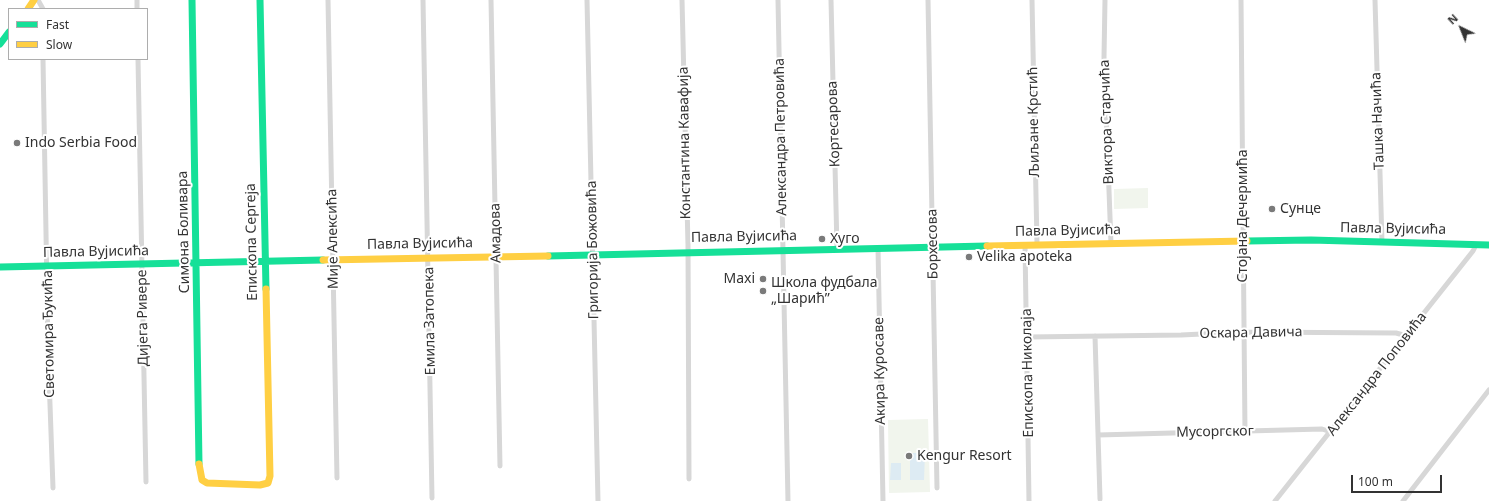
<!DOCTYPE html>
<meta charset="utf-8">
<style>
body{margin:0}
#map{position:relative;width:1489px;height:501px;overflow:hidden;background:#fff;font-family:"Noto Sans",sans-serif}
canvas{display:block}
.legend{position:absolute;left:8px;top:8px;width:140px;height:52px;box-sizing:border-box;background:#fff;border:1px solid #adadad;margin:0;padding:5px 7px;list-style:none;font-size:12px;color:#333}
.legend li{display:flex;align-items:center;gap:8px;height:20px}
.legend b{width:20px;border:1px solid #adadad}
.north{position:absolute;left:1441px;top:8px;width:40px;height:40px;-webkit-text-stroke:3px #fff;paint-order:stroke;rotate:317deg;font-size:11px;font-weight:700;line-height:16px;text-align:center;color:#333}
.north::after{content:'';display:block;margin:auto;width:14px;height:18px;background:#333;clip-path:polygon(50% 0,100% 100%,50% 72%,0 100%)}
.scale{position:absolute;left:1351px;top:475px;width:91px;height:18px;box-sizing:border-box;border:2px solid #333;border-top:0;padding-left:5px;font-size:12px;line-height:14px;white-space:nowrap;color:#333;-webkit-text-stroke:3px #fff;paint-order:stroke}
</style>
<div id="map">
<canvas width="1489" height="501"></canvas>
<ul class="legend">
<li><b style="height:5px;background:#16e098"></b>Fast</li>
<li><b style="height:5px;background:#ffcf43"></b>Slow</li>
</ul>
<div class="north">N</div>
<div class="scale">100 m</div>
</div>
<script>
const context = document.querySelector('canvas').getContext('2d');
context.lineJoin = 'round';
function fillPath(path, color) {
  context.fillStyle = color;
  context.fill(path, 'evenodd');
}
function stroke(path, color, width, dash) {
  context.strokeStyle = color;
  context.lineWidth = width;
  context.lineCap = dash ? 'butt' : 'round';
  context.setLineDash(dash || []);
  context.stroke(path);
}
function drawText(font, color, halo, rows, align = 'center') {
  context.font = font + ' "Noto Sans",sans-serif';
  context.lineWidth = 4;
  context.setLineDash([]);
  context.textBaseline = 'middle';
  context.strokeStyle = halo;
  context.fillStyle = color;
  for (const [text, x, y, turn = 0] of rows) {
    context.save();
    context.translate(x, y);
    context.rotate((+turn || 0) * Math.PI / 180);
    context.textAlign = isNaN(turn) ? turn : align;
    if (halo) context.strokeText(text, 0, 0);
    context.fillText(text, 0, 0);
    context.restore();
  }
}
fillPath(new Path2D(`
 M1148 188V208L1114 209V189Z
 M928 419 930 492 889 493 888 420Z`), '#f1f5ed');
fillPath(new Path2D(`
 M910 453H925L924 480H910Z
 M891 463H901V480H890Z`), '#ddebf3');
stroke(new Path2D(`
 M38 0 43 9
 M137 0V9
 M328 0 337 478
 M423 0 432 498
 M491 0 500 466
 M587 0 598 501
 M682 0 688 245 689 479
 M778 0 788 501
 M831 0 837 248
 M928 0 937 488
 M1032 0 1037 244
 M1105 0 1104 57 1111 244
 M1241 0 1245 432
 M1375 0 1382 242
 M43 59 48 349 53 488
 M138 59 146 482
 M1025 245 1029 501
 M878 248 883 501
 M1095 336 1100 499
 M1028 337 1181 335 1244 332 1396 333 1407 336
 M1098 435 1322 429 1331 432
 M1275 501 1473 251 1476 245
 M1403 501 1489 390`), '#d7d7d7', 5);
stroke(new Path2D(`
 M192 0 199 464
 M260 0 266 289
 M0 44 9 32
 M1247 241 1311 240 1489 245
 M548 256 987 246
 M0 267 323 260`), '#16e098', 7);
stroke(new Path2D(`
 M28 9 34 0
 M987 246 1247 241
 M323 260 548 256
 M199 464 202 480 207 483 260 485 268 483 270 476 266 289`), '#ffcf43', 7);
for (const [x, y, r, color] of [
 [17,143,4,"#7a7a7a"],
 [1272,209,4,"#7a7a7a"],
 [822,239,4,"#7a7a7a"],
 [969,257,4,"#7a7a7a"],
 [763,279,4,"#7a7a7a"],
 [763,291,4,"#7a7a7a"],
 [909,456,4,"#7a7a7a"]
]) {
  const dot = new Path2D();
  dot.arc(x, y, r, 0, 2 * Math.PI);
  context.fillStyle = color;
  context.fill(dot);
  stroke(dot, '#fff', 1.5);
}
drawText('14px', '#333', '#fff', [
 ["Ташка Начића",1378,121,-92],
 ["Љиљане Крстић",1034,122,-91],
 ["Виктора Старчића",1107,122,-92],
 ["Кортесарова",834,124,-92],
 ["Александра Петровића",781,137,-91],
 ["Константина Кавафија",685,143,-91],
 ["Стојана Дечермића",1243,216,-90],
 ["Павла Вујисића",1393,229,1],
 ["Павла Вујисића",1068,231,-1],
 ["Симона Боливара",184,232,-91],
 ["Амадова",496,233,-91],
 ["Павла Вујисића",744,237,-1],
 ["Мије Алексића",333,239,-91],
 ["Епископа Сергеја",252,242,-91],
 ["Павла Вујисића",420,244,-1],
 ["Борхесова",933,244,-91],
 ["Григорија Божовића",593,250,-91],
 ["Павла Вујисића",96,252,-1],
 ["Дијега Ривере",143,318,-91],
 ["Емила Затопека",430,321,-91],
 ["Оскара Давича",1251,333,-1],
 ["Светомира Ђукића",49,334,-91],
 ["Акира Куросаве",880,371,-91],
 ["Епископа Николаја",1028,373,-91],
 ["Александра Поповића",1377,374,-52],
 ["Мусоргског",1215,432,-1]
]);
drawText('14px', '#333', '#fff', [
 ["Indo Serbia Food",25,143],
 ["Сунце",1280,209],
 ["Хуго",830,239],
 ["Velika apoteka",977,257],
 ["Maxi",755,279,"right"],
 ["Школа фудбала",771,283],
 ["„Шарић”",771,299],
 ["Kengur Resort",917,456]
], 'left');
</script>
